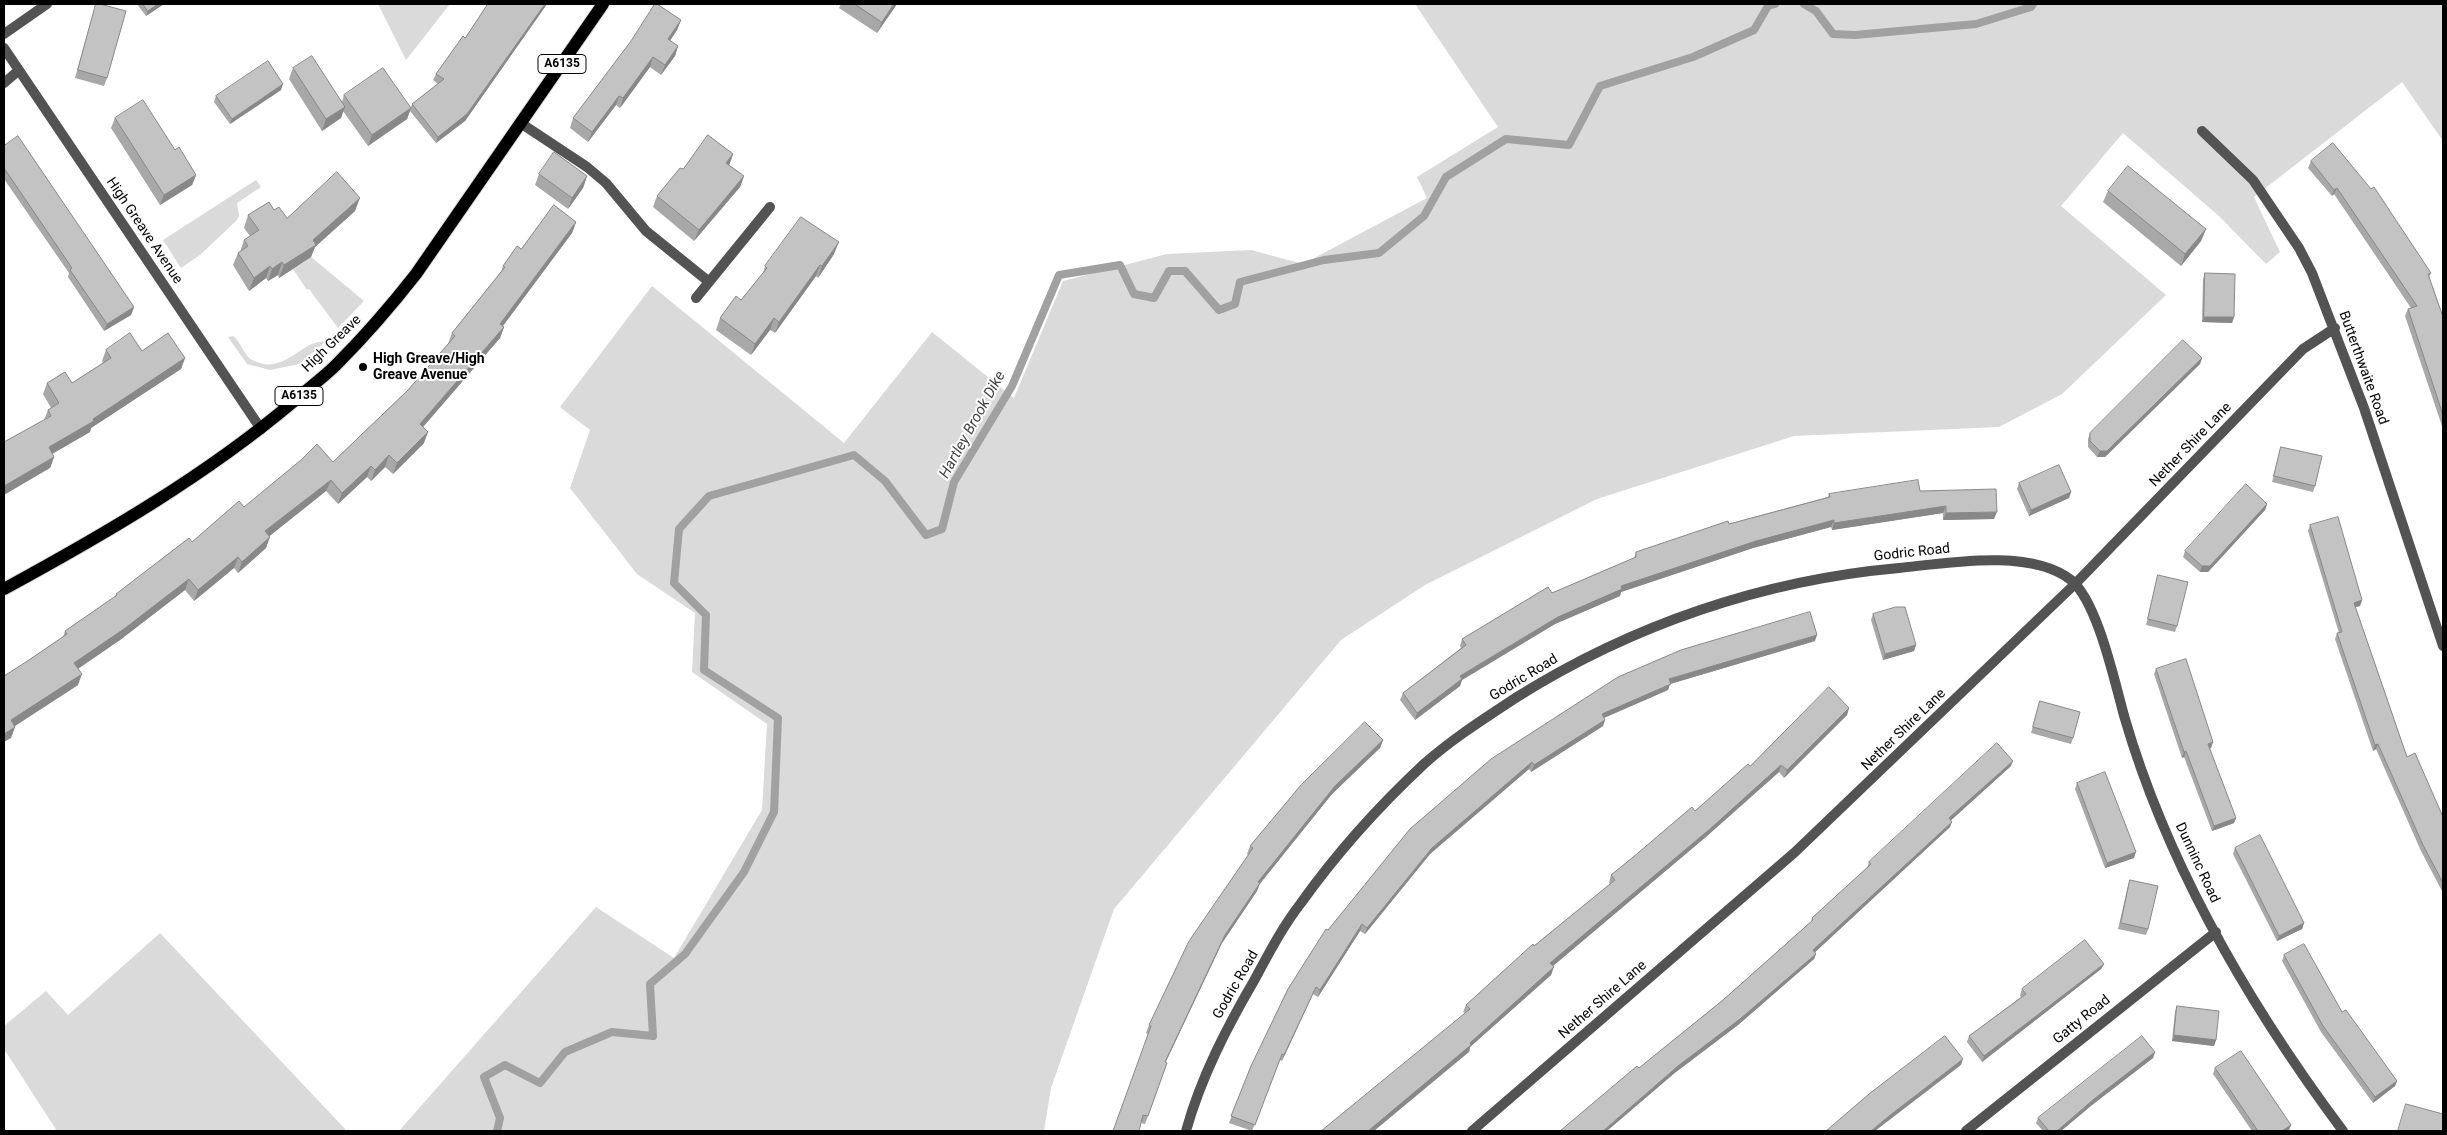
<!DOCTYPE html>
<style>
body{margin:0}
#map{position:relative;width:2447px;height:1135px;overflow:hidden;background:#fff;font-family:Roboto,sans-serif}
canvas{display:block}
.frame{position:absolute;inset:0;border:5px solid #000;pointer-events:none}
</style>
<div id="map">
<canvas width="2447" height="1135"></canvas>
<div class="frame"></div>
</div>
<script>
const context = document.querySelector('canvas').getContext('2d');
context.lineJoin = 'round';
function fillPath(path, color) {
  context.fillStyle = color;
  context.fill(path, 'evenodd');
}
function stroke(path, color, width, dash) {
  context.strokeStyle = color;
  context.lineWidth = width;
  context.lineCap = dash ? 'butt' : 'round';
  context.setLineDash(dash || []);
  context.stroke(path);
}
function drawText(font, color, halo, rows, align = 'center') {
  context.font = font + ' Roboto,sans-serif';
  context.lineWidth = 4;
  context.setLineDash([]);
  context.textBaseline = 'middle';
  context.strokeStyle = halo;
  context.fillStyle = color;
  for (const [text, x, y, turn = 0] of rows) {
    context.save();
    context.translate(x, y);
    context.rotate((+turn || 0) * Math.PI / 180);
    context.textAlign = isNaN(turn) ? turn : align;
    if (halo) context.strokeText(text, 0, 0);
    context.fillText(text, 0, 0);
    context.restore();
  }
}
fillPath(new Path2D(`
 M378 4H450L406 60Z
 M1415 4H2443V141L2402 82 2254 197 2280 252 2266 264 2220 217 2123 133 2061 206 2166 295 2062 394 1999 427 1794 436 1597 499 1425 585 1341 640 1114 909 1051 1088 1044 1131H399L596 907 674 958 762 810 767 724 692 672 695 613 637 574 570 488 590 430 560 407 652 286 844 443 932 332 1014 398 1063 281 1167 254 1251 250 1303 264 1427 198 1417 177 1498 127Z
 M256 180 261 187 237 203 239 216 236 221 200 255 181 268 163 240Z
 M311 257 364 301 338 328 309 289 307 290 293 269Z
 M233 336C241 341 243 355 252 360 285 377 301 339 325 342L299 364 270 370 247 364 228 337Z
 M160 933 347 1131H57L4 1049V1026L46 991 68 1015Z`), '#dadada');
stroke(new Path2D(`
 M1804 4 1816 11 1833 34 1855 35 1976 24 2031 7 2033 4
 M497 1131 500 1118 484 1077 505 1065 540 1083 565 1052 612 1032 653 1036 650 984 685 954 744 872 774 812 778 718 704 670 706 615 674 583 679 529 709 496 854 455 885 481 926 535 942 529 954 482 1012 386 1059 275 1120 265 1134 294 1154 298 1169 271H1185L1219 310 1235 304 1240 282 1324 260 1379 253 1424 216 1446 177 1506 139 1569 145 1600 86 1693 57 1754 30 1768 6 1775 4`), '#a1a1a1', 8);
const primary = new Path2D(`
 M4 589C105 534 205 476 293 402 307 389 323 378 336 365 365 336 391 306 416 274L603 4`);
stroke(primary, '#dbdbdb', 14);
stroke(new Path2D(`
 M4 34 47 4
 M4 48 261 429
 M4 83 18 71
 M522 124 587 167 606 183 646 231 708 281
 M2202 131 2253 180 2299 248 2312 273 2364 408 2443 646
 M696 298 770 207
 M1186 1131C1201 1077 1227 1027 1255 979 1269 953 1283 926 1301 903 1336 854 1379 806 1424 764 1452 739 1485 718 1517 697 1632 625 1763 580 1899 568 1947 563 2031 548 2071 580 2098 602 2115 684 2125 719 2168 866 2252 1009 2343 1131
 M1472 1131 1794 853 2076 583 2303 349 2335 328
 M1966 1131 2216 932`), '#535353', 10);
stroke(primary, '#000', 12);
fillPath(new Path2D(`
 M96 4 107 78 104 86 75 78Z
 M137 4H164L146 16Z
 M488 4H547L465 121 436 143 410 111 407 119 368 146 343 111 341 118 322 131 289 79 293 68 342 102 344 95 411 107 412 104 438 84 433 80 436 74 465 38Z
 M841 4H897L877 33 839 8Z
 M681 20 677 30 670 41 678 46 675 56 661 75 650 67 620 108 616 105 588 142 570 128 573 118Z
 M281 90 230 124 214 102 216 96Z
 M115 118 175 150 196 175 192 185 160 205 111 128Z
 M4 146 134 307 131 315 104 331 68 277 69 273 4 179Z
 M733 154 729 165 744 176 740 187 694 241 653 207 657 196Z
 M2311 161 2431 273 2429 277 2443 317V429L2405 316 2408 309 2411 308 2334 194 2332 196 2308 168Z
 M539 174 587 176 583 188 568 209 535 185Z
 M2108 191 2206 229 2201 241 2181 266 2103 202Z
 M274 210 287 218 355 211 315 247 311 257 279 278 278 275 268 281 266 278 249 291 233 265 238 253 240 252 244 240 250 236 244 228 248 215Z
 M576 222 572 233 503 326 504 327 500 338 423 427 424 443 393 474 385 467 371 481 367 477 338 504 326 491 269 536 266 548 238 573 234 568 194 601 185 590 120 640 78 669V685L15 726 11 738 29 660 63 637 65 631 115 597 116 594 244 507 333 462 408 390 448 344 452 333 501 272 503 266 521 249Z
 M834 254 818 278 816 276 775 333 770 330 751 355 716 330 720 318 741 300 763 273 765 266Z
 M2205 273 2234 317 2232 323 2202 322 2203 279Z
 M106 350 142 351 185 358 181 369 91 428 90 432 52 454 54 457 50 468 44 420 48 410 51 408 43 394 47 383H72L103 363 102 361Z
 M2202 358 2200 364 2105 457H2097L2088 447V439L2090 433Z
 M2281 447 2315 486 2313 492 2272 482Z
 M2019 483 2071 492 2069 498 2029 516 2017 489Z
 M1920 491 1994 519 1943 520V513L1832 530 1831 527 1753 548 1621 592 1620 596 1555 624 1462 680 1460 686 1415 720 1400 700 1403 693 1461 648 1460 646 1462 639 1552 593 1634 558 1636 552 1729 524 1828 497 1829 494Z
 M2267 504 2265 510 2208 572H2200L2183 557 2185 551Z
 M2310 525 2362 600 2360 606 2355 607 2407 757 2443 817V893L2421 851 2376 749 2373 751 2335 639 2337 633H2339L2308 531Z
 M2158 575 2177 626 2175 632 2146 625Z
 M1873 614 1916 645 1914 651 1883 660 1871 620Z
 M1815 641 1670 684 1668 690 1604 718 1605 720 1603 726 1531 772 1529 769 1430 854 1365 934 1360 931 1318 997 1313 994 1282 1061 1280 1060 1252 1131 1229 1123 1251 1066 1328 930 1618 677Z
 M2156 669 2213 742 2211 748 2209 749 2236 818 2234 823 2212 831 2184 757 2182 758 2154 674Z
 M2040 701 2073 738 2071 744 2031 733Z
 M1849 708 1847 715 1784 778 1779 772 1707 836 1553 966 1551 975 1470 1047 1469 1052 1465 1013 1463 1012 1466 1005 1534 946 1610 884 1609 883 1611 875 1695 811 1750 766Z
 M1383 740 1380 748 1332 794 1260 883 1257 891 1222 943 1165 1063H1167L1145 1124 1141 1123 1148 1034 1146 1033 1149 1025 1248 855 1247 854 1250 846Z
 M2011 766 1951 820 1950 827 1815 952 1816 954 1814 959 1738 1025 1676 1072 1639 1068 1723 1000 1811 922 1812 918 1867 868 1869 862Z
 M2077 783 2134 858 2105 868 2075 789Z
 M2235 848 2304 923 2302 929 2277 941 2233 854Z
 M2130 880 2148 929 2146 935 2118 929 2128 886Z
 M2284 955 2397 1081 2395 1086 2373 1103 2321 1032 2282 961Z
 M2104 964 2101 969 1982 1062 1967 1042 1969 1036 2021 997 2020 995 2022 989Z
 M2177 1006 2216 1040 2214 1046 2172 1041 2175 1012Z
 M2155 1052 2153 1058 2092 1105 2061 1131H2043L2036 1123 2038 1118Z
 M2215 1068 2291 1125 2289 1131H2252L2213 1074Z`), '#a8a8a8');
fillPath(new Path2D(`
 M158 4H164L146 16 148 11Z
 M545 4H547L465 121 436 143 438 137Z
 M894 4H897L877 33 882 22Z
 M681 20 677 30 664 49 668 39Z
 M678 46 675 56 661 75 665 65Z
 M653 57 650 67 620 108 623 98Z
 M283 84 281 90 230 124 232 119Z
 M619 96 616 105 588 142 592 132Z
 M345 107 341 118 322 131 326 119Z
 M411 108 407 119 368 146 372 135Z
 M733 154 729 166 726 163Z
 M196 175 192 185 160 205 164 195Z
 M587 176 583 188 568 209 572 198Z
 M744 176 740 187 694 241 699 230Z
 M2337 188 2334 194 2332 196 2334 190Z
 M360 198 355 211 315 247 311 257 279 278 284 265Z
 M576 222 572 233 496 335 500 324Z
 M2206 229 2201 241 2181 266 2185 254Z
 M839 242 834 254 818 278 822 266Z
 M282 262 278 275 268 281 272 269Z
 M820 265 816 276 775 333 779 322Z
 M270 266 266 278 249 291 254 278Z
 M134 307 131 315 104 331 107 324Z
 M2204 317H2234L2232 323 2202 322Z
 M774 318 770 330 751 355 755 344Z
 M504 327 500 338 416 435 420 424Z
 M185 358 181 369 91 428 90 432 45 458 49 447Z
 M2202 358 2200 364 2105 457H2097L2100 451Z
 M428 432 424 443 393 474 397 463Z
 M389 455 385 467 371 481 375 470Z
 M54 457 50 468 4 495V486Z
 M371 466 367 477 338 504 342 493Z
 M331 480 326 491 261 543 265 531Z
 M2071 492 2069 498 2029 516 2031 510Z
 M2267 504 2265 510 2208 572H2200L2202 566Z
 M1946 506 1943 513 1832 530 1834 523Z
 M1997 512 1994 519 1943 520 1946 513Z
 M1834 520 1831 527 1753 548 1621 592 1620 596 1555 624 1462 680 1460 686 1415 720 1417 713 1460 676 1558 617 1621 586 1756 541Z
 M270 537 266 548 238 573 242 562Z
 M238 557 234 568 194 601 198 590Z
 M189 579 185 590 120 640 70 674 74 663Z
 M2362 600 2360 606 2352 608 2354 603Z
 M1817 635 1815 641 1670 684 1668 690 1599 720 1602 714 1669 679Z
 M1916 645 1914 651 1883 660 1885 654Z
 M82 674 78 685 7 731 11 720Z
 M1849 708 1847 715 1784 778 1787 770Z
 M1605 720 1603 726 1531 772 1534 765Z
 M15 727 11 738 4 742V734Z
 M1383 740 1380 748 1332 794 1255 890 1258 882 1335 786Z
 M2213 742 2211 748 2206 750 2208 744Z
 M2378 744 2376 749 2373 751 2375 745Z
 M2186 751 2184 757 2182 758 2184 752Z
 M2013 761 2011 766 1947 824 1949 818Z
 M1532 762 1529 769 1430 854 1365 934 1367 928 1432 848Z
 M1781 765 1779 772 1707 836 1547 971 1550 963Z
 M2236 818 2234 823 2212 831 2214 826Z
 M1952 822 1950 827 1811 956 1813 950Z
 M2136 852 2134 858 2105 868 2107 863Z
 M1260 883 1257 891 1222 943 1162 1070 1165 1062 1225 935Z
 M2304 923 2302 929 2277 941 2279 936Z
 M1362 924 1360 931 1318 997 1320 990Z
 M1816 954 1814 959 1738 1025 1676 1072 1607 1131H1603L1678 1066Z
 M2104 964 2101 969 1982 1062 1984 1056Z
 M1554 967 1551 975 1470 1047 1469 1052 1374 1131H1368L1470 1043Z
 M1316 987 1313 994 1282 1061 1284 1055Z
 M2174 1035 2216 1040 2214 1046 2172 1041Z
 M2155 1052 2153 1058 2092 1105 2061 1131H2057L2094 1099Z
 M1963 1059 1961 1065 1875 1131H1871L1889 1116Z
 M2397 1081 2395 1086 2373 1103 2375 1097Z
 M2291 1125 2288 1131H2282Z`), '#888');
const building = new Path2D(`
 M96 4H100L126 11 107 78 78 70Z
 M143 4H158L148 11Z
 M488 4H545L467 114 438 137 412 104 444 79 436 74 463 36 465 38Z
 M655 4H657L681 20 668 39 678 46 665 65 653 57 623 98 619 96 592 132 573 118 631 41Z
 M855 4H894L882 22Z
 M312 56 345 107 326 119 293 68Z
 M268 61 283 84 232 119 216 96Z
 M383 68 411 108 372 135 344 95Z
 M143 100 175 150 179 147 196 175 164 195 115 118Z
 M708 135 733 154 726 163 744 176 699 230 657 196 680 168 683 169Z
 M18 136 134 307 107 324 70 270 72 268 4 168V146Z
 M2333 143 2371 189 2374 187 2431 273 2428 274 2443 317V415L2408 309 2417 306 2337 188 2334 190 2311 161Z
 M554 152 587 176 572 198 539 174Z
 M2128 166 2206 229 2185 254 2108 191Z
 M337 172 360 198 313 240 316 245 284 265 282 262 272 269 270 266 254 278 238 253 248 246 244 240 259 230 248 215 269 202 274 210 279 207 287 218Z
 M554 205 576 222 500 324 504 327 420 424 428 432 397 463 389 455 375 470 371 466 342 493 331 480 265 531 270 537 242 562 238 557 198 590 189 579 124 629 74 663 82 674 11 720 15 727 4 734V676L29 660 67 634 65 631 117 595 116 594 189 538 192 542 239 501 244 507 301 460 317 444 333 462 408 390 455 336 452 333 505 267 503 266 517 246 521 249Z
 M801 217 839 242 822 266 820 265 779 322 774 318 755 344 720 318 736 296 741 300 767 268 765 266Z
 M2205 273 2235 274 2234 317H2204Z
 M130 333 142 351 168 333 185 358 93 419 94 421 49 447 54 457 4 486V442L51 416 48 410 59 403 47 383 65 372 72 383 111 358 106 350Z
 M2183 340 2202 358 2107 451H2100L2090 441V433Z
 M2281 447 2322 456 2315 486 2274 476Z
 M2059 465 2071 492 2031 510 2019 483Z
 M1918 480 1920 491 1996 489 1997 512 1946 513V506L1834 523V520L1756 541 1621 586 1622 589 1558 617 1460 676 1462 679 1417 713 1403 693 1466 645 1462 639 1548 587 1552 593 1636 557V552L1728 521 1729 524 1830 497 1829 494Z
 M2246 484 2267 504 2210 566H2202L2185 551Z
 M2338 517 2362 600 2354 603 2407 757 2415 753 2443 817V883L2423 845 2378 744 2375 745 2337 633 2342 632 2310 525Z
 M2158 575 2188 582 2177 626 2148 619Z
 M1896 607H1905L1916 645 1885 654 1873 614Z
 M1810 612 1817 635 1669 679 1671 684 1602 714 1605 720 1534 765 1532 762 1432 848 1367 928 1362 924 1320 990 1316 987 1284 1055 1282 1054 1255 1125 1231 1116 1251 1066 1288 989 1326 929 1328 930 1410 829 1491 759 1618 677 1681 650Z
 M2186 659 2213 742 2208 744 2236 818 2214 826 2186 751 2184 752 2156 669Z
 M1829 687 1849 708 1787 770 1781 765 1710 829 1550 963 1554 967 1470 1043 1471 1045 1368 1131H1321L1470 1009 1466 1005 1533 944 1534 946 1615 880 1611 875 1632 858 1692 807 1695 811 1748 764 1750 766Z
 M2040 701 2080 712 2073 738 2033 727Z
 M1365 722 1383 740 1335 786 1258 882 1260 883 1225 935 1165 1062 1167 1063 1148 1116 1143 1115 1139 1131H1113L1151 1026 1149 1025 1189 941 1253 848 1250 846 1301 785Z
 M1997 743 2013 761 1949 818 1952 822 1813 950 1816 954 1740 1019 1678 1066 1603 1131H1560L1637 1066 1639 1068 1723 1000 1813 920 1812 918 1871 864 1869 862Z
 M2105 772 2136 852 2107 863 2077 783Z
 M2260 835 2304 923 2279 936 2235 848Z
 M2130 880 2158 886 2148 929 2121 923Z
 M2085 940 2104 964 1984 1056 1969 1036 2026 994 2022 989Z
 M2304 944 2342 1012 2346 1010 2397 1081 2375 1097 2323 1026 2284 955Z
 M2177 1006 2219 1011 2216 1040 2174 1035Z
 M1945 1036 1963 1059 1889 1116 1871 1131H1826L1869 1094Z
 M2142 1036 2155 1052 2094 1099 2057 1131H2049L2038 1118Z
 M2241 1051 2291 1125 2282 1131H2258L2215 1068Z
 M2406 1104 2443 1114V1131H2398Z`);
fillPath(building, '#c3c3c3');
stroke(building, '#888', 1);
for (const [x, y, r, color] of [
 [363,367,5,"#000"]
]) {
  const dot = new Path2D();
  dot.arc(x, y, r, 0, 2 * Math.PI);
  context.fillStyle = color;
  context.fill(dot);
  stroke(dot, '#fff', 2);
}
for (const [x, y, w] of [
 [562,64,48],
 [299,396,48]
]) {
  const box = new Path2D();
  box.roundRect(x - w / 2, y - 9.5, w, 19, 4);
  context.fillStyle = '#fff';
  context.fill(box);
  stroke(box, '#000', 1);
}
drawText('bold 12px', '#000', null, [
 ["A6135",562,64],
 ["A6135",299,396]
]);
drawText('14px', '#000', '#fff', [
 ["High Greave Avenue",144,231,56],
 ["High Greave",332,344,-44],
 ["Butterthwaite Road",2363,368,70],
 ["Nether Shire Lane",2191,445,-46],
 ["Godric Road",1912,553,-6],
 ["Godric Road",1524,678,-31],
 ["Nether Shire Lane",1904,730,-44],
 ["Dunninc Road",2197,863,65],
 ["Godric Road",1236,985,-60],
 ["Nether Shire Lane",1603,1000,-41],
 ["Gatty Road",2082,1020,-39]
]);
drawText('bold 14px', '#000', '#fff', [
 ["High Greave/High",373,359],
 ["Greave Avenue",373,375]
], 'left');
drawText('italic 15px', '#424242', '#fff', [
 ["Hartley Brook Dike",973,425,-61]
]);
</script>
